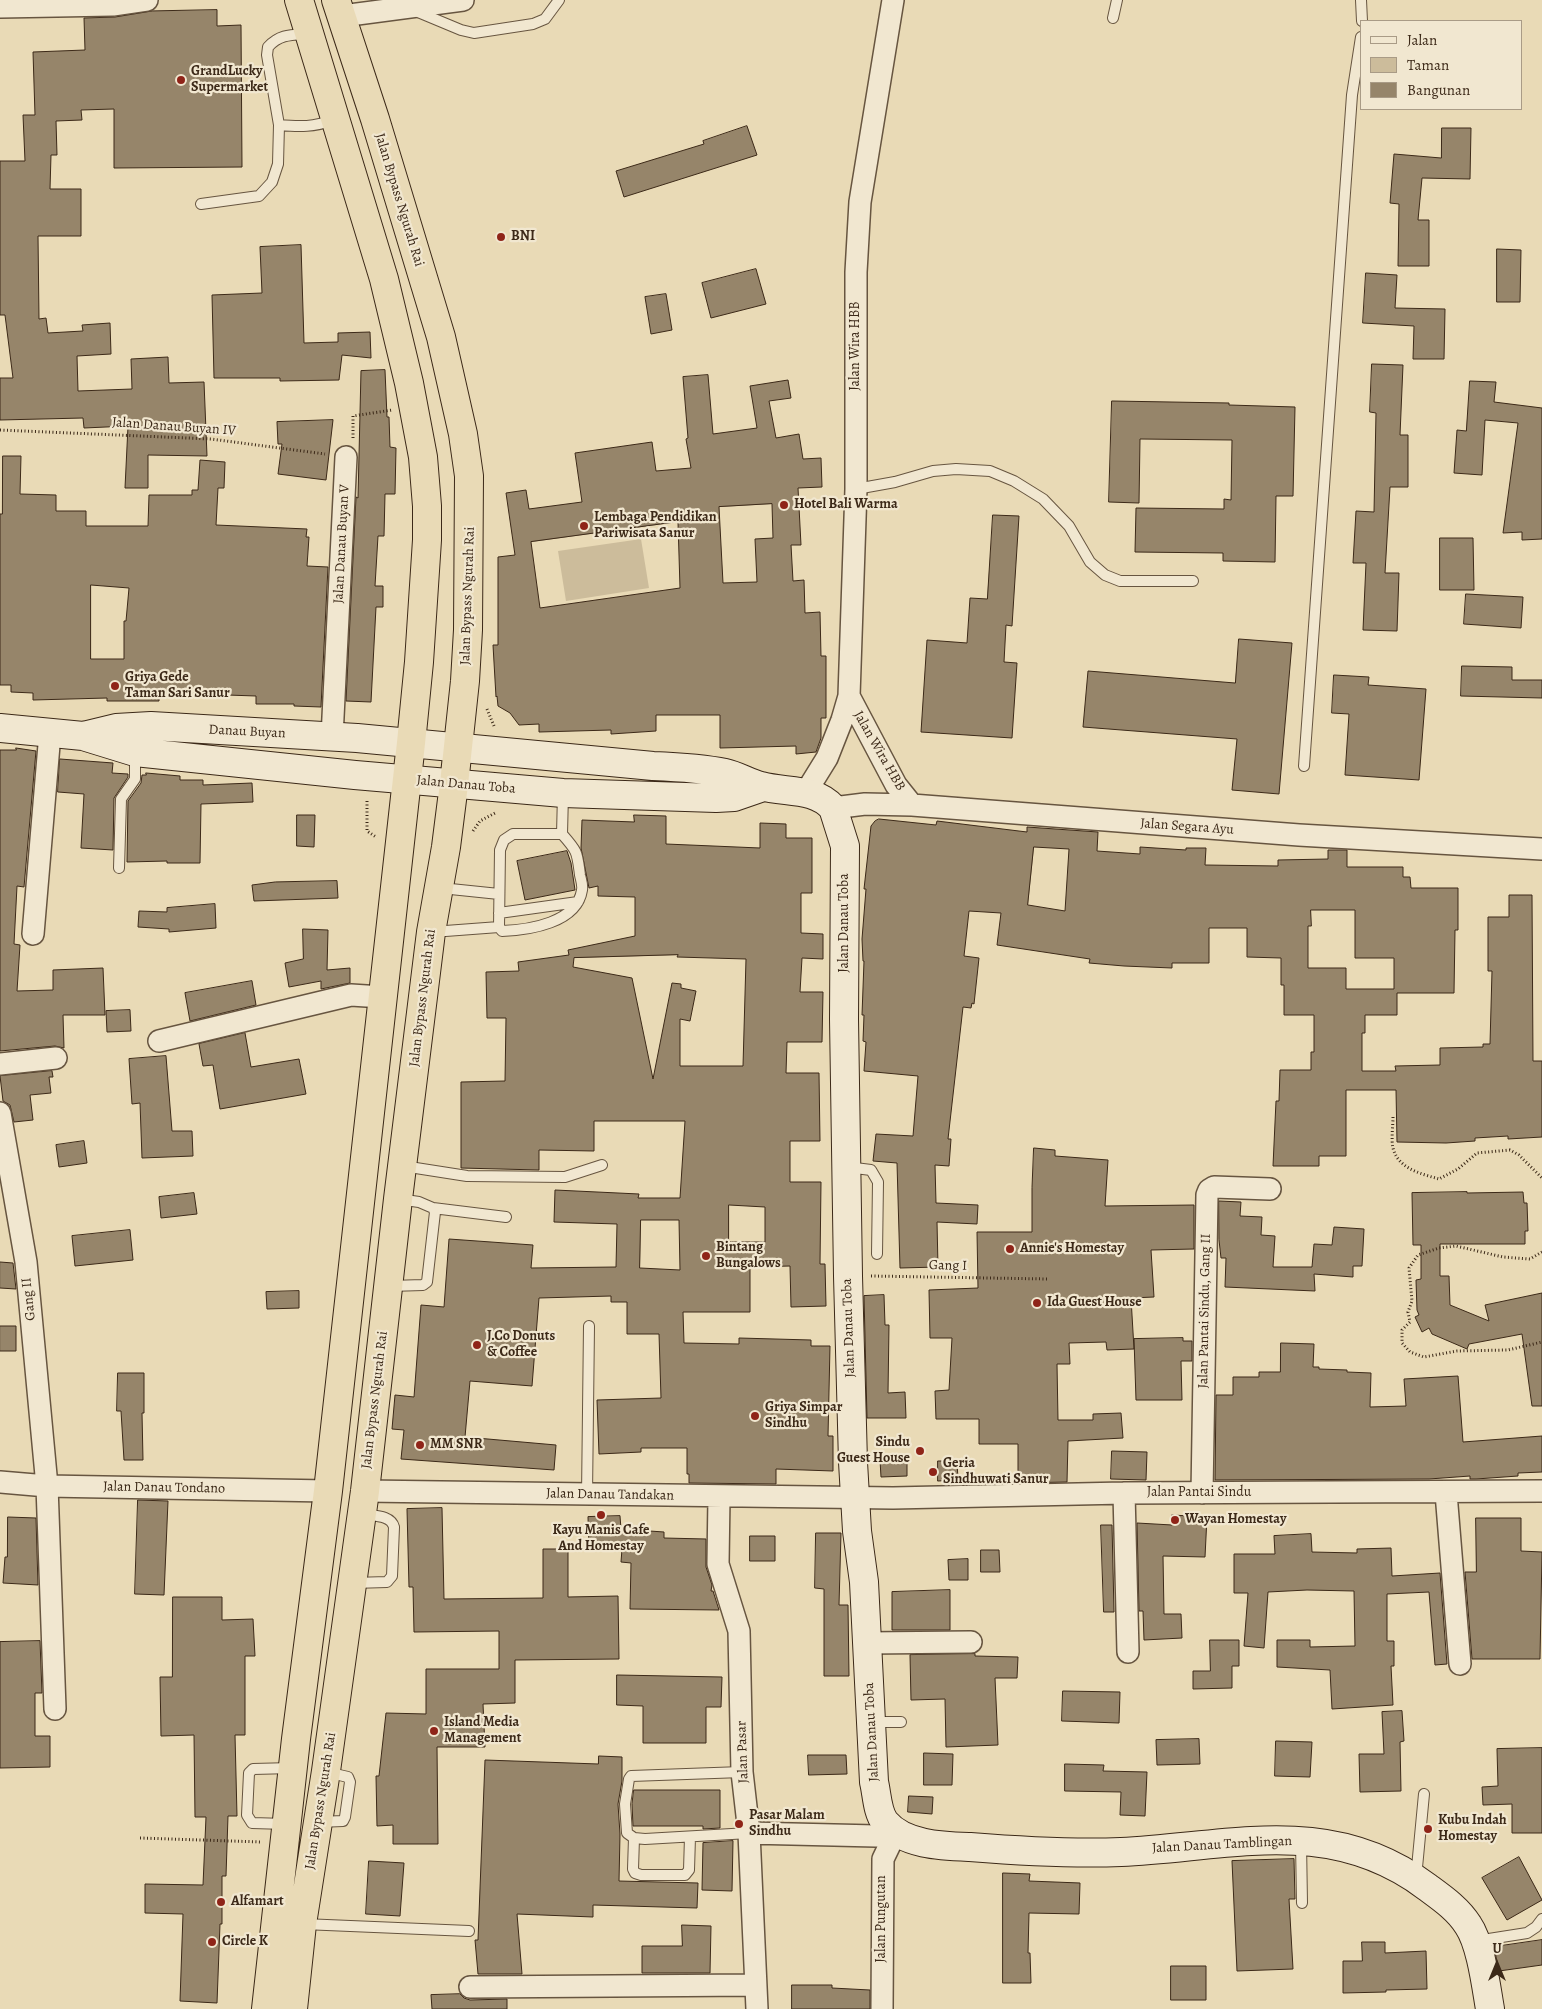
<!DOCTYPE html>
<style>
body{margin:0}
#map{position:relative;width:1542px;height:2009px;overflow:hidden;background:#e9dab6;font-family:Alegreya,serif}
canvas{display:block}
.legend{position:absolute;left:1360px;top:20px;width:162px;height:90px;box-sizing:border-box;background:#f1e7d0;border:1px solid #a99b86;margin:0;padding:6px 9px;list-style:none;font-size:15px;color:#3c2918}
.legend li{display:flex;align-items:center;gap:10px;height:25px}
.legend b{width:25px;border:1px solid #a99b86}
.north{position:absolute;left:1472px;top:1939px;width:50px;height:50px;-webkit-text-stroke:4px #f1e7d0;paint-order:stroke;rotate:0deg;font-size:14px;font-weight:700;line-height:20px;text-align:center;color:#3c2918}
.north::after{content:'';display:block;margin:auto;width:18px;height:22px;background:#3c2918;clip-path:polygon(50% 0,100% 100%,50% 72%,0 100%)}
</style>
<div id="map">
<canvas width="1542" height="2009"></canvas>
<ul class="legend">
<li><b style="height:6px;background:#f1e7d0"></b>Jalan</li>
<li><b style="height:14px;background:#ccbc9b"></b>Taman</li>
<li><b style="height:14px;background:#96856a"></b>Bangunan</li>
</ul>
<div class="north">U</div>
</div>
<script>
const context = document.querySelector('canvas').getContext('2d');
context.lineJoin = 'round';
function fillPath(path, color) {
  context.fillStyle = color;
  context.fill(path, 'evenodd');
}
function stroke(path, color, width, dash) {
  context.strokeStyle = color;
  context.lineWidth = width;
  context.lineCap = dash ? 'butt' : 'round';
  context.setLineDash(dash || []);
  context.stroke(path);
}
function drawText(font, color, halo, rows, align = 'center') {
  context.font = font + ' Alegreya,serif';
  context.lineWidth = 4.5;
  context.setLineDash([]);
  context.textBaseline = 'middle';
  context.strokeStyle = halo;
  context.fillStyle = color;
  for (const [text, x, y, turn = 0] of rows) {
    context.save();
    context.translate(x, y);
    context.rotate((+turn || 0) * Math.PI / 180);
    context.textAlign = isNaN(turn) ? turn : align;
    if (halo) context.strokeText(text, 0, 0);
    context.fillText(text, 0, 0);
    context.restore();
  }
}
fillPath(new Path2D(`
 M641 539 649 588 566 601 558 551Z`), '#ccbc9b');
const building = new Path2D(`
 M217 10V26L241 25 242 167 114 168V109L81 110 82 120 56 121 57 155H51L50 189H81V236H38L39 319 46 318 48 333 83 331 82 325 110 323 111 354 77 356 78 391 132 389 131 359 168 357 169 383 204 382 207 456 148 455V488H125L128 426 84 428 83 418 0 420V378H13L5 315H0V161H25L23 115H35L33 52 85 50 84 18 115 17 152 11Z
 M747 126 757 155 624 197 616 171 704 144 703 141Z
 M1442 128H1471L1470 179 1422 178 1418 220H1429V266H1398L1399 204 1390 203 1394 154 1441 158Z
 M301 245 304 343 338 342V333L370 332 371 358 342 355 339 380 280 381V378H214L212 295 262 293 260 247Z
 M1497 249 1521 250 1520 302H1497Z
 M756 269 766 304 711 318 702 283Z
 M1366 273 1397 275 1395 308 1445 309 1444 359H1413L1414 326 1363 323Z
 M666 294 672 330 651 334 645 297Z
 M1372 364 1403 365 1400 435H1408V487H1390L1385 573H1399L1397 631 1363 630 1366 563H1353L1356 511 1374 512 1376 413 1370 412Z
 M385 370 387 417H389L390 447 396 448 395 494H385L384 536H378L375 586H383V607H376L371 702 346 701 356 497 358 498 361 371Z
 M708 375 713 434 757 428 750 386 788 380 791 398 769 401 776 438 799 434 803 459 821 458 822 487 798 488 801 545H791L793 581 804 580 805 613 820 612 821 656H826V718H821V738L816 752 796 754V746L720 748V715H656V731L611 734V730L539 732V724L519 725 510 713 498 706 497 696 496 697 493 645H498V557L515 555 506 493 526 490 529 509 582 502 575 453 652 442 656 471 691 468 686 439 688 438 683 377ZM772 504 773 538 755 539 757 582 723 583 719 507ZM678 522 680 588 540 608 531 542Z
 M1470 381 1496 382 1494 402 1542 408V539L1522 540V532L1503 533 1518 423 1485 420 1482 475 1454 473 1457 430 1466 431Z
 M1112 401 1229 403V405L1295 407 1293 496H1276L1275 562 1223 561V553L1135 552 1136 508 1224 509V499L1231 500 1232 440 1140 439 1139 503 1109 502Z
 M333 420 326 480 278 474 282 444H278L277 422Z
 M3 456H21L20 494 56 495V511H86V526H148L149 495H192V490H198L200 460 225 462 224 488H218L216 525 307 529 306 537H309L307 566 328 567 321 707 294 706V704H256V696L198 694 159 693V701H107V698L33 700V693L11 692V685H0V514H2ZM91 585 129 588 126 621H124V659H91Z
 M993 515 1019 516 1012 626 1006 625 1004 662 1017 663 1012 738 921 732 927 640 967 643 970 598 987 599Z
 M1440 538H1473L1474 590H1440Z
 M1466 594 1523 597 1521 628 1464 624Z
 M1239 639 1292 643 1279 794 1232 790 1237 739 1083 727 1088 671 1235 683Z
 M1462 666 1512 667V680H1542V698L1461 696Z
 M1334 675 1369 677 1368 685 1426 689 1419 780 1345 775 1349 714 1332 713Z
 M16 748 36 751 24 887 17 886 14 944 20 945 17 991 53 990V970L103 968 105 1015H63L64 1048 55 1046 0 1051V750H16Z
 M60 759 113 763 112 773 128 774V777L114 798 113 850 81 848 84 794 58 792Z
 M146 773 180 776V780H203V785L252 783 253 802 201 804 200 863H167V861L127 862 128 801 141 783 142 775H146Z
 M297 815H315L314 847 297 846Z
 M634 815 666 816V844L760 848V823L786 824V838H812V893H801V933L823 934V959L802 958 800 992H823L822 1042H787L786 1073H819L820 1141H790V1182H821L820 1264H825L826 1306 791 1307 790 1266 750 1267V1312H683L684 1343 739 1344V1338L811 1340V1346H830L828 1436H833V1471L776 1469V1484L689 1483V1474H687V1448H641V1452L599 1454 597 1400 661 1398 659 1334H627V1302H611V1296L539 1298 532 1386 470 1381 465 1437 556 1445 554 1470 401 1459 404 1430 392 1429 395 1395 414 1397 421 1305 444 1307 449 1239 533 1245 531 1268 616 1267 617 1224 554 1222 555 1190 639 1194 638 1198H680L685 1121H594V1151L539 1150V1170L461 1168V1082L505 1081 506 1018H487L486 972 519 971 518 962 569 955 568 950 635 936V897L598 896V886L589 888 581 848 582 820 634 822ZM678 955 677 957 746 959 743 1066H680V1019L690 1021 696 991 681 988V984L672 983 653 1079 632 978 573 967 574 958ZM729 1205 765 1207V1242H729ZM641 1220H679L680 1270 640 1268Z
 M879 819 936 825 937 821 1027 832V827L1098 832 1097 851 1140 854V847L1186 850V848H1206L1205 865 1278 866V860L1328 859V850H1347V867H1403V877H1410L1411 888H1458V930H1455L1454 993H1397V1015H1365V1033H1362V1071H1396L1395 1066 1440 1065V1048L1483 1047V1044H1490L1492 971H1488V917H1509V895H1532L1533 1061H1542V1137L1508 1139V1136L1475 1138V1141L1446 1143 1397 1142 1396 1090H1346V1156H1319V1166H1273L1276 1101H1279L1280 1070H1311V1052H1314V1015H1284V985H1281V958L1247 957V928H1209V963H1172V968L1124 966 1089 963 1090 959 997 945 1001 913 969 911 964 956 979 958 974 1004 972 1003 971 1008 963 1007 948 1139H951L949 1166 935 1165 936 1203 978 1205 977 1224 937 1222 938 1267 900 1268 897 1163 873 1161 876 1134 913 1136 918 1076 864 1071 866 1042 863 1041 864 1015H862L864 961H863L862 939 866 889H864L871 826 875 821ZM1034 847 1069 849 1065 911 1028 905ZM1311 910H1355V958H1394V989H1346V968H1308V926H1311Z
 M567 851 571 863 575 890 525 900 517 861Z
 M337 881 338 898 254 901 252 885 275 882Z
 M215 904 216 928 169 932V929L138 927 139 911 167 912V908Z
 M303 929 328 930 327 970 350 968V983L321 989V981L289 987 285 963 303 959Z
 M252 981 256 1005 190 1021 185 993Z
 M130 1010 131 1031 107 1032 106 1011Z
 M245 1033 251 1067 299 1059 306 1094 220 1109 213 1065 203 1066 199 1044Z
 M166 1056 172 1131H192L193 1156 142 1158 140 1103 132 1104 129 1059Z
 M52 1071 53 1077H49L51 1093 30 1095 33 1120 14 1122 10 1105 3 1101 0 1076Z
 M84 1141 87 1163 59 1167 56 1145Z
 M1034 1148 1055 1150V1156L1108 1160 1105 1206 1194 1205V1249L1151 1250 1154 1297 1131 1298 1134 1349 1107 1350 1106 1342 1069 1343 1070 1364H1057L1058 1420H1093V1414L1121 1413 1123 1438 1068 1441 1067 1482 1018 1483V1444H979V1419H936L935 1391 949 1390 952 1338H930L929 1290 978 1288 977 1232H1032V1188Z
 M1467 1192V1193L1523 1192 1524 1203H1527L1528 1231H1525V1244H1440V1276H1449L1450 1305 1489 1321 1485 1305 1542 1293V1406H1532L1522 1334 1469 1344 1467 1349 1432 1334 1429 1328 1422 1332 1415 1317 1419 1315 1417 1310 1416 1280 1421 1279V1245H1413L1412 1193Z
 M194 1193 197 1214 161 1218 159 1197Z
 M1219 1201 1241 1202 1240 1216 1262 1217 1261 1235 1275 1236 1273 1267H1312L1314 1244 1332 1245 1334 1227 1364 1229 1362 1266H1353V1277L1314 1274 1315 1291 1225 1287 1226 1258H1221L1219 1240Z
 M130 1230 133 1260 75 1266 72 1236Z
 M0 1262 13 1263 16 1289 0 1288Z
 M299 1291V1308L267 1309 266 1292Z
 M884 1295 885 1325H889L888 1393 905 1392 906 1418H867L864 1296Z
 M0 1326H16V1351H0Z
 M1183 1338V1341H1192V1361H1181L1182 1400H1136L1134 1339Z
 M1281 1343 1314 1344 1313 1367H1319V1369L1347 1370V1372L1371 1373 1370 1407 1406 1406 1404 1379 1458 1376 1463 1442 1542 1436V1472L1518 1473V1476L1476 1479H1470V1476L1429 1479 1215 1480 1216 1395H1233V1377H1259V1372H1280Z
 M118 1373H144V1413H142L143 1460H124L121 1411H117Z
 M1112 1451 1147 1452 1146 1480 1111 1479Z
 M907 1459V1476L881 1477 880 1460Z
 M938 1461H957L958 1480 938 1481Z
 M138 1500 168 1501 164 1595 135 1594Z
 M442 1508 444 1599 543 1598V1549H568V1597L618 1596 619 1659 515 1660V1703L483 1704 485 1747H437L438 1844H393V1825L377 1826 376 1776H379L386 1713 426 1714V1669H499V1631L414 1632 413 1587H409L407 1509Z
 M1172 1515 1207 1517 1205 1557 1163 1556 1164 1614H1181L1182 1638 1144 1640 1143 1611H1139L1137 1523 1172 1525Z
 M620 1516 621 1529 664 1532V1538L706 1539V1567L712 1585 711 1591H713L719 1610 630 1609 631 1563 621 1562 622 1549 589 1550 588 1517Z
 M8 1517 36 1518 38 1585 3 1583 5 1557H7Z
 M1476 1518H1521V1551L1542 1552 1540 1659H1472L1465 1572H1476Z
 M1101 1525H1112L1114 1612H1104Z
 M816 1533H841L839 1605H848L849 1676H824V1589L815 1588Z
 M1311 1534 1312 1552 1357 1553V1549L1391 1548 1392 1576 1440 1573 1447 1664 1435 1665 1429 1592 1387 1594V1641H1394V1666H1391L1393 1705 1332 1709 1330 1670 1277 1667V1640H1310V1647L1355 1646 1354 1591 1307 1590 1268 1592 1264 1648 1244 1646 1248 1593H1234V1554H1275L1274 1536Z
 M750 1536H775V1561H750Z
 M981 1550H999L1000 1572H981Z
 M968 1559V1580H949L948 1560Z
 M950 1590V1630H892V1592Z
 M173 1597H222V1620L253 1619 255 1656H245V1735H235L237 1816H228L226 1876H222V1924H220L217 2003 180 2001 183 1914 145 1913V1884L203 1885 206 1817H195L194 1735 161 1736 160 1677H172Z
 M1210 1640H1239V1666H1232V1688L1193 1689V1671H1210Z
 M40 1641 42 1693H35V1736H50V1767L0 1768V1642Z
 M975 1654V1656L1018 1657 1017 1678H995L998 1745 946 1747 945 1699 911 1700 910 1655Z
 M617 1675 722 1677 721 1707H706V1743H643V1706L617 1705Z
 M1063 1691 1120 1692 1119 1723 1062 1721Z
 M1402 1711 1404 1741 1400 1742 1401 1791 1360 1792 1359 1754H1384L1382 1712Z
 M1199 1739 1200 1764 1157 1765 1156 1740Z
 M1276 1741 1312 1742 1310 1777 1275 1776Z
 M1542 1748V1833H1512V1804L1483 1805 1482 1787 1498 1786 1497 1749Z
 M924 1753 953 1754 952 1785H924Z
 M808 1755H846L847 1774 809 1775Z
 M599 1756 622 1757V1781L618 1804 620 1834 619 1881 698 1883 697 1908 593 1905V1917L517 1914 522 1974H478L475 1940H478L485 1760 598 1764Z
 M1065 1764 1104 1765 1103 1771 1147 1772 1145 1816 1120 1815 1121 1792 1065 1791Z
 M634 1790H720V1828L703 1829V1826H633L632 1804Z
 M909 1796 933 1797 932 1814 908 1812Z
 M733 1841 732 1891 702 1890 703 1843Z
 M1519 1857 1542 1900 1507 1920 1482 1878Z
 M1294 1859 1295 1899H1289L1293 1969 1237 1971 1232 1861Z
 M369 1861 404 1863 400 1916 366 1914Z
 M1003 1873 1030 1874 1029 1881 1080 1883 1079 1914 1029 1913 1028 1953H1030L1031 1983H1003Z
 M682 1925 711 1926 710 1973H642V1946H682Z
 M1542 1940V1965L1499 1971 1494 1947Z
 M1362 1942H1385V1953L1426 1951 1427 1989 1386 1990V1992L1343 1993V1961H1362Z
 M1171 1966H1206V2000H1171Z
 M792 1985H832V1988L870 1990V2009H792Z
 M460 1994 464 1998 470 2000 507 1999V2009H432L431 1995Z`);
fillPath(building, '#96856a');
stroke(building, '#3c2918', 1);
const lane = new Path2D(`
 M1361 0 1362 21
 M413 10 461 30 474 33 533 24 545 19 559 0
 M1113 18 1117 0
 M279 125C301 127 313 127 334 120
 M201 204 259 196 272 182 278 164 279 125 267 55 268 47C280 34 291 35 308 34
 M856 489 895 482 933 471 956 469 990 471 1014 481 1043 499 1069 526 1090 562 1105 575 1120 581H1193
 M1304 766 1352 95 1361 37
 M119 868 121 799 135 779V753
 M441 888 499 894
 M499 913 578 902
 M499 927 500 850 504 840 513 834H562
 M432 932 499 927 502 931C529 930 577 923 582 890 583 885 581 880 580 875 577 852 578 852 562 834L563 794
 M403 1166 467 1176 565 1177 602 1165
 M847 1167 871 1170 878 1182 877 1254
 M433 1208 506 1217
 M390 1286 423 1285 427 1282 435 1212 433 1208 419 1202 398 1199
 M587 1495 589 1326
 M353 1583 387 1582 392 1576 394 1527C391 1515 374 1516 363 1514
 M872 1722H901
 M742 1772 631 1776 629 1779 625 1804 627 1833 634 1838 645 1839 749 1833
 M318 1822 343 1821 345 1817 350 1782 348 1777 326 1772
 M286 1824 252 1823 247 1815 249 1773 253 1769 292 1768
 M634 1838 633 1869 635 1873 641 1875H685L689 1870 690 1837
 M1301 1842 1302 1903
 M1416 1878 1424 1794
 M303 1924 469 1931
 M1476 1941 1527 1933 1536 1927 1542 1919`);
const street = new Path2D(`
 M0 7 113 5 147 0
 M342 16 463 0
 M849 696 896 785 912 805
 M332 737 346 457
 M806 792 827 758 842 720 849 696 856 489V272L860 202 893 0
 M833 808 865 804 912 805 1299 835 1542 849
 M33 934 50 733
 M159 1041 351 995 382 997
 M0 1064 56 1058
 M0 1113 26 1262 47 1486 55 1709
 M0 1482 47 1486 328 1491
 M365 1491 893 1498 1124 1493 1542 1491
 M1124 1493 1128 1652
 M1202 1493 1207 1195 1209 1190 1214 1187 1270 1189
 M1446 1493 1460 1664
 M719 1497 718 1564 739 1631 742 1772 749 1833 757 2009
 M867 1643 971 1642
 M749 1833 876 1836 896 1832
 M470 1987 755 1985
 M882 2009 883 1859 896 1832`);
const secondary = new Path2D(`
 M0 728 83 736 135 752 355 775 563 793 716 798 734 797 763 787
 M83 736 116 728 151 726 357 738 653 766C677 767 701 768 725 773 738 776 749 783 761 786 786 793 814 787 833 808L845 846 844 1019 848 1276 853 1462 857 1531 864 1582 874 1782C877 1794 877 1812 885 1822 904 1845 942 1846 970 1847 1020 1851 1070 1854 1121 1852 1230 1847 1330 1814 1427 1887 1442 1898 1458 1909 1468 1925 1481 1944 1486 1986 1490 2009`);
const highway = new Path2D(`
 M266 2009 296 1739 328 1491 411 743 419 662 427 540V506L423 457 409 383 384 279 299 0
 M293 2009 302 1924 326 1771 365 1491 398 1199 431 932 446 847 454 784 465 681 468 630 469 476 463 434 441 337 375 119 336 0`);
stroke(lane, '#675540', 12);
stroke(street, '#675540', 24);
stroke(secondary, '#3c2918', 30);
stroke(highway, '#3c2918', 30);
stroke(new Path2D(`
 M0 430 211 439 325 454
 M353 438V416L392 410
 M487 709 494 726
 M367 801V831L376 837
 M473 831 480 821 497 812
 M1393 1117C1393 1126 1391 1139 1393 1148 1398 1169 1422 1174 1439 1179L1458 1169 1477 1153 1510 1150 1519 1155 1542 1178
 M1542 1252 1530 1259 1503 1257 1456 1246 1439 1248 1418 1255 1409 1268 1412 1301 1408 1312 1410 1322 1402 1330V1343L1410 1352 1424 1357 1457 1351 1508 1350 1542 1342
 M871 1276 1048 1279
 M140 1838 261 1842`), '#3c2918', 3, [1, 2.5]);
stroke(lane, '#f1e7d0', 10);
stroke(street, '#f1e7d0', 21);
stroke(secondary, '#f1e7d0', 28);
stroke(highway, '#e9dab6', 28);
for (const [x, y, r, color] of [
 [181,80,5,"#8f2418"],
 [501,237,5,"#8f2418"],
 [784,505,5,"#8f2418"],
 [584,526,5,"#8f2418"],
 [115,686,5,"#8f2418"],
 [1010,1249,5,"#8f2418"],
 [706,1256,5,"#8f2418"],
 [1037,1303,5,"#8f2418"],
 [477,1345,5,"#8f2418"],
 [755,1416,5,"#8f2418"],
 [420,1445,5,"#8f2418"],
 [920,1451,5,"#8f2418"],
 [933,1472,5,"#8f2418"],
 [601,1515,5,"#8f2418"],
 [1175,1520,5,"#8f2418"],
 [434,1731,5,"#8f2418"],
 [739,1824,5,"#8f2418"],
 [1428,1829,5,"#8f2418"],
 [221,1902,5,"#8f2418"],
 [212,1942,5,"#8f2418"]
]) {
  const dot = new Path2D();
  dot.arc(x, y, r, 0, 2 * Math.PI);
  context.fillStyle = color;
  context.fill(dot);
  stroke(dot, '#f1e7d0', 2);
}
drawText('bold 14px', '#3c2918', '#f1e7d0', [
 ["GrandLucky",191,72],
 ["Supermarket",191,88],
 ["BNI",511,237],
 ["Hotel Bali Warma",794,505],
 ["Lembaga Pendidikan",594,518],
 ["Pariwisata Sanur",594,534],
 ["Griya Gede",125,678],
 ["Taman Sari Sanur",125,694],
 ["Bintang",716,1248],
 ["Bungalows",716,1264],
 ["Annie's Homestay",1020,1249],
 ["Ida Guest House",1047,1303],
 ["J.Co Donuts",487,1337],
 ["& Coffee",487,1353],
 ["Griya Simpar",765,1408],
 ["Sindhu",765,1424],
 ["Sindu",910,1443,"right"],
 ["Guest House",910,1459,"right"],
 ["MM SNR",430,1445],
 ["Geria",943,1464],
 ["Sindhuwati Sanur",943,1480],
 ["Wayan Homestay",1185,1520],
 ["Kayu Manis Cafe",601,1531,"center"],
 ["And Homestay",601,1547,"center"],
 ["Island Media",444,1723],
 ["Management",444,1739],
 ["Pasar Malam",749,1816],
 ["Sindhu",749,1832],
 ["Kubu Indah",1438,1821],
 ["Homestay",1438,1837],
 ["Alfamart",231,1902],
 ["Circle K",222,1942]
], 'left');
drawText('14px', '#3c2918', '#f1e7d0', [
 ["Jalan Bypass Ngurah Rai",399,200,73],
 ["Jalan Wira HBB",856,346,-90],
 ["Jalan Danau Buyan IV",174,427,4],
 ["Jalan Danau Buyan V",342,544,-87],
 ["Jalan Bypass Ngurah Rai",468,596,-88],
 ["Danau Buyan",247,732,3],
 ["Jalan Wira HBB",879,751,60],
 ["Jalan Danau Toba",466,785,5],
 ["Jalan Segara Ayu",1187,827,4],
 ["Jalan Danau Toba",845,923,-90],
 ["Jalan Bypass Ngurah Rai",423,998,-83],
 ["Gang I",948,1266,1],
 ["Gang II",29,1299,-96],
 ["Jalan Pantai Sindu, Gang II",1205,1311,-89],
 ["Jalan Danau Toba",849,1328,-92],
 ["Jalan Bypass Ngurah Rai",375,1400,-83],
 ["Jalan Danau Tondano",164,1488,1],
 ["Jalan Pantai Sindu",1199,1493],
 ["Jalan Danau Tandakan",610,1495,1],
 ["Jalan Danau Toba",872,1732,-93],
 ["Jalan Pasar",743,1752,-92],
 ["Jalan Bypass Ngurah Rai",321,1801,-81],
 ["Jalan Danau Tamblingan",1222,1845,-3],
 ["Jalan Pungutan",882,1919,-90]
]);
</script>
